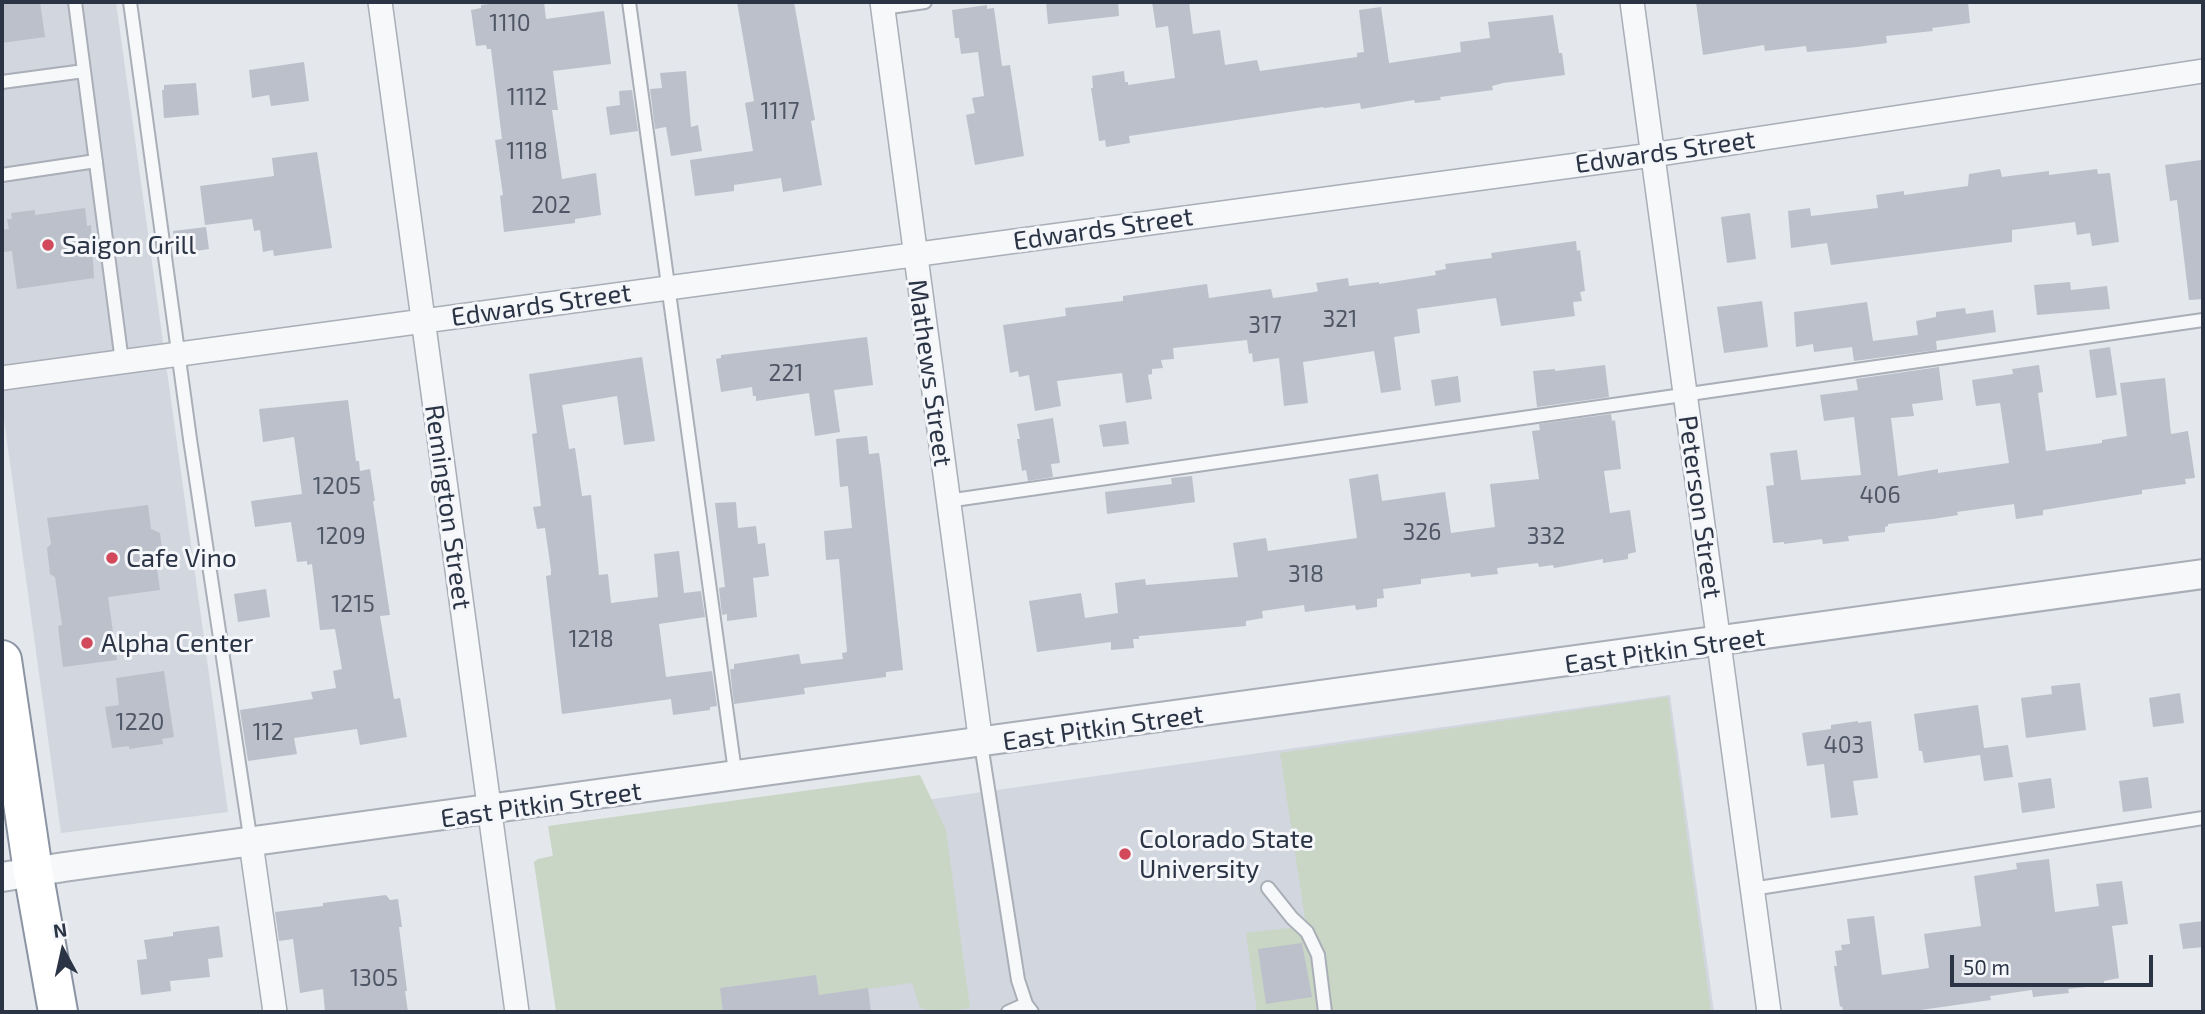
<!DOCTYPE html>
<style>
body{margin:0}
#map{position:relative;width:2205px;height:1014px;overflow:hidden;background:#e4e7ec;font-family:"Exo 2",sans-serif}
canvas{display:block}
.frame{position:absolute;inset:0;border:4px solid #2b3445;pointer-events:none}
.north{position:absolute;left:28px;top:916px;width:70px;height:70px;-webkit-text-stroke:5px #f4f6f9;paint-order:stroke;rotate:352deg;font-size:19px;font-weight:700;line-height:28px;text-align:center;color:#2b3445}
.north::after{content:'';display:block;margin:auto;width:24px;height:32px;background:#2b3445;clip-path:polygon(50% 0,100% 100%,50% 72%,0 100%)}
.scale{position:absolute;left:1950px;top:955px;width:203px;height:32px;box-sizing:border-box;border:4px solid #2b3445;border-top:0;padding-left:9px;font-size:21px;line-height:24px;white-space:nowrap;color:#2b3445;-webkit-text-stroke:5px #f4f6f9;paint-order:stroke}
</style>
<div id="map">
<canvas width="2205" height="1014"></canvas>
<div class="frame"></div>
<div class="north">N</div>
<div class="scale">50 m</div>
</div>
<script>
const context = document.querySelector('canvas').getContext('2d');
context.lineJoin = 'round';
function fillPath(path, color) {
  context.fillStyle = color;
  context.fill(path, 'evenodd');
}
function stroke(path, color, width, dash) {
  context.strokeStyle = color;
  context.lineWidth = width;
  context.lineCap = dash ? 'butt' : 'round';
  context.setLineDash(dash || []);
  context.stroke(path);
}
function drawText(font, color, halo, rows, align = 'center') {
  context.font = font + ' "Exo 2",sans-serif';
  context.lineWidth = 6;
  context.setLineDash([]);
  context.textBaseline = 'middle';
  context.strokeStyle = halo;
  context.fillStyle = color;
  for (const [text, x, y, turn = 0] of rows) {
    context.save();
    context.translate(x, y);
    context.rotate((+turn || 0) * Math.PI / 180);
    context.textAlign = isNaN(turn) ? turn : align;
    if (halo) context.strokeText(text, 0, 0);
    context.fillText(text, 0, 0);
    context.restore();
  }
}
fillPath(new Path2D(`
 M2 2H116L228 812 61 833 2 405Z
 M1670 695 1714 1012H557L534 862 565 851Z`), '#d2d6de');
fillPath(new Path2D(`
 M1668 697 1711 1012H1240L1257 1010 1246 933 1306 926 1280 753Z
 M920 775 946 830 970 1008 942 1012 920 1008 912 983 819 995 816 975 720 988 723 1012H556L534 862 538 859 553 856 548 826Z`), '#c9d6c5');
fillPath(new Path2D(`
 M2 2H40L45 37 2 43Z
 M504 2H544L546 19 604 11 611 64 553 71 558 110H552L562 179 596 173 601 215 575 219V223L504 232 500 196 503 195 495 140 502 139 491 49H487L486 45 476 46 471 10 481 8V5Z
 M737 2H794L815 120 811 121 822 185 783 192 781 178 734 185V191L695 196 690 160 753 151 745 103 754 101Z
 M1046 2H1118L1119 16 1048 24Z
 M1152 2H1189L1193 34 1220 30 1225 65 1257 60 1260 71 1357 57V53L1364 52 1359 10 1381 7 1389 63 1461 52 1460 42 1490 38 1488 22 1553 15 1559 53H1562L1565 75 1503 83 1492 86 1493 90 1440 97 1441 100 1415 103 1414 100 1361 109 1360 103 1324 108 1323 107 1129 136 1130 143 1106 147 1105 140 1099 141 1091 88H1093L1092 76 1124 71 1125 82H1128V85L1175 78 1168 26 1156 28Z
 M1696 2H1968L1970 23 1932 28 1933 31 1886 36 1887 43 1857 47 1807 52 1806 46 1765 51 1764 45 1703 55Z
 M987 5V9L994 8 1002 66 1010 65 1024 156 975 165 966 115 975 113 972 98 984 96 978 52 961 54 959 38H955L952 10Z
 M304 62 309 101 271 106 269 95 252 98 249 70Z
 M686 71 691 127 698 125 702 151 671 156 666 127 655 129 650 89 662 88 660 73Z
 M196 83 199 115 164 118 162 90H164V85Z
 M632 90 638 131 610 135 606 107 620 105 619 91Z
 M317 152 332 248 274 256 273 250 263 252 260 230 254 231 252 219 205 225 200 186 274 176 272 158Z
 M2201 160 2203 174V299L2189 300 2177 200 2170 201 2165 165Z
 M2000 169 2002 177 2049 171V175L2097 169 2098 174 2110 173 2119 242 2092 246 2090 233 2077 235 2075 222 2012 230V242L1831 265 1827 243 1791 248 1788 211 1810 208 1811 216 1878 208 1876 195 1904 191V195L1968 186 1969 174Z
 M85 208 87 226 91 225 94 278 17 289 12 251 4 252 2 235V230L9 229 7 219H12L11 213 35 210V215Z
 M1750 213 1756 259 1727 263 1721 217Z
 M206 227 209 249 176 254 173 231Z
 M1576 241 1577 251 1580 250 1585 291 1580 292 1582 301 1573 302 1575 316 1501 326 1496 298 1417 309 1420 333 1394 337 1401 390 1381 393 1374 351 1303 362 1308 403 1284 406 1279 358 1253 362 1252 353 1249 354 1247 340 1173 348 1174 359 1161 360 1163 368 1152 369V374L1148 375 1152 399 1126 403 1122 373 1057 381 1061 406 1035 411 1029 375 1019 377 1018 371 1010 373 1003 325 1066 316 1065 308 1123 301V296L1207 284 1209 298 1271 289 1273 298 1315 292 1318 291 1316 283 1348 278 1349 286 1379 282V284L1436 275 1435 271 1446 269 1445 264 1492 258 1491 253Z
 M2070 282 2071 290 2107 286 2110 309 2037 315 2034 285Z
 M1762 301 1768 347 1724 353 1717 307Z
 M1867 302 1873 341 1918 335 1916 321 1936 317V312L1965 308 1966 314 1993 310 1996 332 1936 341 1937 350 1854 361 1852 347 1814 352 1813 344 1796 347 1794 312Z
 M867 337 873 385 834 390 840 432 815 436 809 393 756 401V396H753L752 387 721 392 716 359 721 358V355Z
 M2110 347 2117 395 2096 398 2089 350Z
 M642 357 655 441 624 445 617 396 562 405 569 449 575 448 582 496 591 495 599 575 608 574 611 603 658 597 654 554 679 551 684 593 701 591 705 617 659 624 666 677 712 671 717 706 710 707V710L673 715 671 699 562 714 546 576 551 575V570L545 528 537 529 533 507 541 506 532 434 537 433 529 374Z
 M1605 365 1609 397 1537 407 1533 371 1555 369V371Z
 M2039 365 2043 392 2038 393 2046 451 2102 443V440L2127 436 2120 383 2165 378 2171 434 2188 431 2195 478 2185 479 2186 484 2142 490V494L2043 510V515L2016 519 2014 504 1957 512 1958 515 1933 519 1888 524V526L1885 527V532L1848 536 1849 541 1823 544 1822 539 1784 544V542L1773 543 1766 486 1774 485 1770 453 1797 450 1801 480 1861 475 1854 417 1824 421 1820 395 1858 390 1856 379 1939 367 1943 400 1912 404 1914 416 1891 418 1898 476 1938 469V473L2009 463 2000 403 1976 406 1972 380 2013 374 2012 369Z
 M1458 376 1461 402 1435 406 1431 380Z
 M348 400 356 461H359L360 471 370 469 375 501H373L390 615 380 616 394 699 400 698 407 737 360 745 357 729 294 738 297 754 248 761 240 710 313 699 311 692 336 688 333 671 342 669 335 629 320 630 312 564 307 565V561L297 562 291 522 255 527 251 501 302 494 294 437 263 442 259 409Z
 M1611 414 1612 421 1615 420 1621 469 1604 471 1610 513 1630 510 1636 552 1628 554V559L1603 563V559L1554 568 1553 565 1539 567 1538 563 1497 568 1498 574 1471 577 1470 573 1421 579V584L1383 589 1384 598 1377 599V607L1356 610 1355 605 1305 612 1304 605 1262 611 1263 618 1246 621V626L1139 636V639H1133L1134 648 1111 650V642L1037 652 1029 601 1081 593 1085 618 1118 613 1115 583 1145 579 1146 585 1238 577 1233 543 1266 538 1268 551 1357 538 1349 479 1378 474 1382 501 1445 492 1451 533 1495 527 1490 484 1539 479 1532 431 1540 430 1539 424Z
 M1053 418 1060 463 1051 464 1053 477 1028 481 1026 470 1022 471 1017 439H1020L1017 424Z
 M1126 421 1129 444 1103 447 1099 425Z
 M867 436 869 454 879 453 881 466 903 670 886 672V677L804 688 805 694 734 704 730 669H734V664L799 654 801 664 843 659 842 653 847 652 839 559 826 560 824 531 852 528 848 486 840 487 836 439Z
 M1192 476 1195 502 1107 514 1105 492 1172 484 1171 478Z
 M736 502 738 528 756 526 758 544 765 543 769 576 753 578 757 617 727 621V614L722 615 719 588 725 587 715 503Z
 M148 505 151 529 160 533 163 559 157 568 160 590 108 597 117 660 63 667 58 626 62 625 55 577 50 574 47 548 51 544 47 518Z
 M266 589 270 617 238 622 234 594Z
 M164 671 174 737 162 739 163 744 129 749V746L112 748 105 707 119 705 116 678Z
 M2080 683 2086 730 2026 738 2021 698 2052 694 2051 686Z
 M2180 693 2184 723 2153 727 2149 698Z
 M1978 705 1984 748 2008 745 2013 777 1984 781 1980 755 1924 763 1922 751H1919L1914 714Z
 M1858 721V723L1871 721 1878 778 1853 781 1858 815 1831 818 1824 764 1807 766 1802 733 1831 729V725Z
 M2148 777 2152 808 2123 812 2119 781Z
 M2051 778 2055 808 2022 813 2018 783Z
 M2049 859 2055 912 2099 906 2096 884 2122 881 2128 924 2112 926 2119 978 2104 981V985L2068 989 2069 993 2033 997 2032 990 1990 996 1991 1000 1907 1012H1843L1842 1006 1840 1007 1834 966H1837L1835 951 1842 950 1841 945 1850 944 1847 919 1874 916 1882 975 1929 968 1924 934 1981 926 1974 876 2017 869 2016 863Z
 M386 895 390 900 398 899 402 927H399L407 991H405L408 1012H325L323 989 300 993 293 939 279 941 275 912 323 906V903Z
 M2203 921V947L2183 949 2179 924Z
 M219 926 223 957 208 959 210 977 170 981 171 991 141 995 137 960 147 959 144 940 173 936V932Z
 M1302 943 1312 997 1266 1004 1258 949Z
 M816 975 819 995 868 988 871 1012H723L720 988Z`), '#bbc0ca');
const service = new Path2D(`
 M75 2 122 362
 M130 2 190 439 251 843
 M629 2 736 779
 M883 8 925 2
 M2 82 84 71
 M2 175 96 161
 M947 501 2203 320
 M981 744 1018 980 1026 1004 1032 1012
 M1268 888 1292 918 1307 932 1318 955 1325 1012
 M1752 889 2203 818
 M1008 1012 1026 1004`);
const minor = new Path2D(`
 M380 2 517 1012
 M882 2 981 744
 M1632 2 1769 1012
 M2 378 1652 155 2203 71
 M251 843 275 1012`);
const tertiary = new Path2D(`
 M2 877 64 867C778 775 1491 677 2203 574`);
const trunk = new Path2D(`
 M2 660 33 871 58 1012`);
stroke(service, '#a9aeb7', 16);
stroke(minor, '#a9aeb7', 26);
stroke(tertiary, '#a9aeb7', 32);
stroke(trunk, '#8b94a3', 42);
stroke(service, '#f7f8fa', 12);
stroke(minor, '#f7f8fa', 23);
stroke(tertiary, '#f7f8fa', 28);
stroke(trunk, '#fff', 38);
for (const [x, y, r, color] of [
 [48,245,7,"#d1495b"],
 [112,558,7,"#d1495b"],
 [87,643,7,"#d1495b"],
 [1125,854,7,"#d1495b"]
]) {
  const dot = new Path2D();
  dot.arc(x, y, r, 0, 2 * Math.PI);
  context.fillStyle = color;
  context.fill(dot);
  stroke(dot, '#f4f6f9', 2.5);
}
drawText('23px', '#4f5766', null, [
 ["1110",510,23],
 ["1112",527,97],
 ["1117",780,111],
 ["1118",527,151],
 ["202",551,205],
 ["321",1340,319],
 ["317",1265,325],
 ["221",786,373],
 ["1205",337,486],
 ["406",1880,495],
 ["326",1422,532],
 ["1209",341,536],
 ["332",1546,536],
 ["318",1306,574],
 ["1215",353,604],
 ["1218",591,639],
 ["1220",140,722],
 ["112",268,732],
 ["403",1844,745],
 ["1305",374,978]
]);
drawText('26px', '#2b3445', '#f4f6f9', [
 ["Edwards Street",1665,152,-8],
 ["Edwards Street",1103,229,-8],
 ["Edwards Street",541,305,-8],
 ["Mathews Street",930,373,82],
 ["Remington Street",448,507,82],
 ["Peterson Street",1700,507,82],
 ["East Pitkin Street",1665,651,-8],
 ["East Pitkin Street",1103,728,-8],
 ["East Pitkin Street",541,805,-8]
]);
drawText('26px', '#2b3445', '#f4f6f9', [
 ["Saigon Grill",62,245],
 ["Cafe Vino",126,558],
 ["Alpha Center",101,643],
 ["Colorado State",1139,839],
 ["University",1139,869]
], 'left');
</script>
